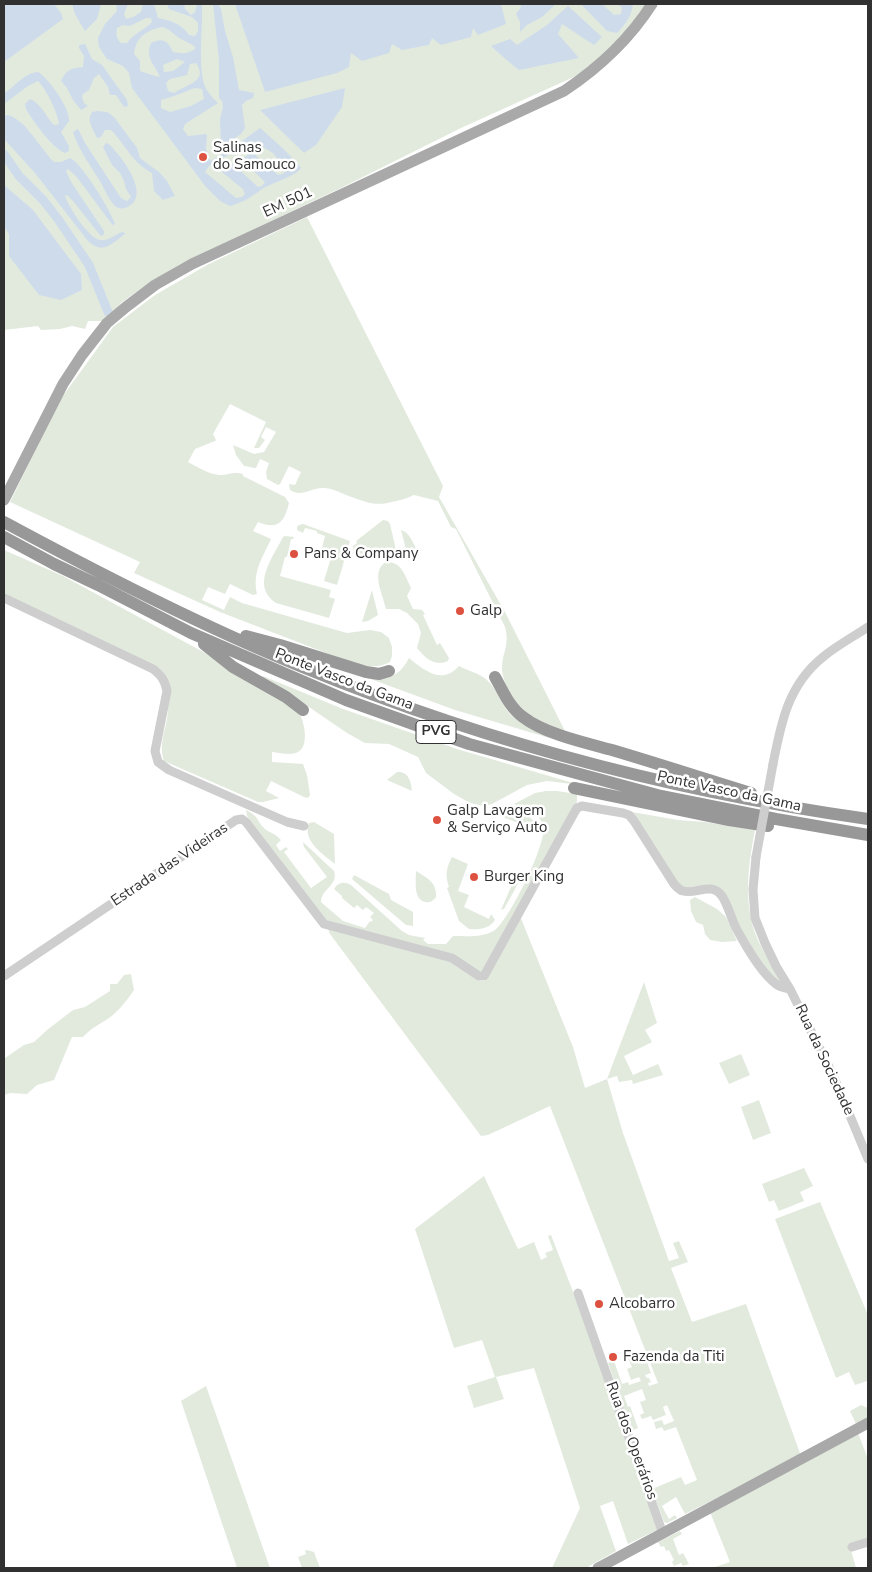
<!DOCTYPE html>
<meta charset="utf-8">
<style>
body{margin:0}
#map{position:relative;width:872px;height:1572px;overflow:hidden;background:#fff;font-family:"Nunito Sans",sans-serif}
canvas{display:block}
.frame{position:absolute;inset:0;border:5px solid #313131;pointer-events:none}
</style>
<div id="map">
<canvas width="872" height="1572"></canvas>
<div class="frame"></div>
</div>
<script>
const context = document.querySelector('canvas').getContext('2d');
context.lineJoin = 'round';
function fillPath(path, color) {
  context.fillStyle = color;
  context.fill(path, 'evenodd');
}
function stroke(path, color, width, dash) {
  context.strokeStyle = color;
  context.lineWidth = width;
  context.lineCap = dash ? 'butt' : 'round';
  context.setLineDash(dash || []);
  context.stroke(path);
}
function drawText(font, color, halo, rows, align = 'center') {
  context.font = font + ' "Nunito Sans",sans-serif';
  context.lineWidth = 5;
  context.setLineDash([]);
  context.textBaseline = 'middle';
  context.strokeStyle = halo;
  context.fillStyle = color;
  for (const [text, x, y, turn = 0] of rows) {
    context.save();
    context.translate(x, y);
    context.rotate((+turn || 0) * Math.PI / 180);
    context.textAlign = isNaN(turn) ? turn : align;
    if (halo) context.strokeText(text, 0, 0);
    context.fillText(text, 0, 0);
    context.restore();
  }
}
fillPath(new Path2D(`
 M4 4H646L620 40 596 67 461 128 345 186 181 264 150 282 122 302 105 321H88L85 329 72 326 60 329 41 330 38 326 4 330Z
 M307 217 443 486 439 497 505 612 565 731C540 721 520 714 507 688 505 682 502 675 502 669 502 652 510 646 505 627L456 529 451 527 438 501 414 495C406 499 400 500 392 502 373 507 364 501 346 495 339 492 332 488 324 488 312 487 301 498 290 490L289 484 295 485 301 472 289 466 280 484 278 485 267 479 266 472 269 463 260 459 256 468C251 468 248 466 244 466L236 455 233 445 254 454 264 452 276 432 266 427 261 437 265 440 259 448H254L266 422 230 404 213 434 216 440 215 441 195 449 188 462C198 467 208 474 219 475 229 475 233 471 243 474V476L285 497 289 503C284 523 278 530 258 522L253 531 271 539C262 559 252 572 257 594L253 595 230 584 225 594 208 587 202 600 224 610 230 597 242 603 347 633 370 630 381 632 389 638 392 647V656L390 662C377 669 366 666 352 663L220 612 134 573 140 562 10 502 60 400 113 327 155 295 207 265Z
 M383 520 388 521 390 524 396 550 394 552 384 554 376 557 354 552 353 546 357 543 356 541Z
 M303 524 350 541 337 585 324 581 333 551 322 548 325 536 317 533V531L305 528 303 533 297 530V527L299 525Z
 M401 530C411 533 415 547 419 556L413 557V562L409 561Z
 M285 536 294 537 293 539H291L287 557H285L280 576 331 590 329 597 335 599 329 618 276 603C250 586 273 557 283 537Z
 M4 550 63 576 207 654 298 710C304 720 311 748 296 753 289 755 280 753 272 752V762L303 764 307 775 310 795 308 798 304 797 271 781 266 791 279 798 263 802H258L164 761C158 742 167 729 168 710 169 698 165 686 161 675L4 598Z
 M386 562C402 561 405 576 411 588L407 596 413 609 422 610 425 614 423 615 437 645 440 643 449 658 448 661C435 667 425 658 417 648L421 633 418 624 407 613 399 609H386C383 595 370 571 386 562Z
 M372 590 378 615 368 621 362 622Z
 M409 658C425 671 442 685 459 666 468 671 479 673 487 680 497 689 501 705 511 715 524 726 547 734 563 742L455 710 357 674C381 679 396 683 409 658Z
 M263 676 343 709 457 749 580 785 547 781 527 785 492 804 483 806 470 803 454 794 426 773 418 757 389 744 365 743 347 733 306 705 262 678Z
 M397 772C409 771 411 782 412 791L387 780Z
 M546 791H557L577 794V802L500 942 481 973 468 965 326 920 247 816 246 810C260 817 256 820 264 828 270 834 274 832 281 840L276 845 280 851 286 847 288 849 284 852 311 888 327 877 304 847 303 842 334 871C339 885 321 889 321 902L343 921 365 928 370 921 371 922 373 920 370 917 374 913 366 907 363 910 357 905 354 908 342 898V896L334 889C338 882 344 881 351 885L402 931 409 935 425 938 423 940 428 944H446L453 936C467 936 483 938 495 930 509 920 548 842 543 826 540 812 526 809 514 804L535 793Z
 M508 808C521 813 536 816 538 831L493 813 498 809Z
 M632 812 678 820 705 822 755 830C748 866 743 904 757 938 764 954 775 967 781 983L773 979 742 935 725 895 683 887 678 884Z
 M314 822 334 834 335 864C323 854 302 841 309 823Z
 M452 857 468 864 458 891 469 895 464 907 489 919 491 914 495 920C489 929 479 930 469 929L459 921 447 888 449 887C445 876 446 868 452 857Z
 M416 871C427 878 437 882 436 897 433 901 430 903 425 902 413 899 416 880 416 871Z
 M517 873 519 874 520 880 504 909 501 910Z
 M354 875 389 894 391 900 413 912V926L406 925 352 879Z
 M695 897 717 909 726 917 737 941 722 942 710 940 705 934 703 925 696 922 691 911 690 900Z
 M520 916 573 1047 585 1088 607 1079 644 982 657 1023 645 1030 652 1042 624 1056 633 1075 658 1064 663 1075 633 1084 632 1080 619 1082 617 1076 607 1079 623 1133 669 1261 679 1258 673 1243 679 1241 688 1262 671 1268 692 1322 746 1304 801 1456 685 1514 676 1497 662 1506 669 1519 675 1515 677 1518 667 1523 664 1522 652 1489 681 1477 685 1485 697 1480 676 1427 664 1431 662 1427 656 1429 654 1422 662 1420 664 1425 674 1421 667 1405 663 1407 666 1415 653 1420 651 1416 642 1419 640 1415 644 1413 640 1402 646 1400 642 1389 624 1396 628 1407 630 1406 638 1428 631 1431 608 1363 614 1361 622 1384 628 1382 629 1385 641 1381 639 1377 631 1380 627 1369 632 1367 627 1356 639 1352 643 1363 647 1362 651 1373 645 1375 647 1378H649L651 1382 648 1383 649 1386 658 1383 550 1106 488 1135 481 1136 330 934 328 929 451 960 470 972 480 981H485Z
 M131 974 134 990C128 999 121 1008 113 1015 102 1024 94 1025 83 1037H72L54 1080 37 1085 27 1094 10 1093 4 1095 5 1058 24 1045 34 1042 47 1030 73 1010 85 1007 110 991V984H117L124 975Z
 M741 1054 750 1075 729 1084 719 1063Z
 M759 1100 771 1133 753 1140 741 1107Z
 M804 1168 813 1186 800 1192 804 1201 779 1211 774 1200 769 1202 762 1184Z
 M484 1176 518 1249 534 1242 541 1260 547 1257 545 1253 553 1250 548 1236 551 1235 577 1302 657 1530 628 1544 613 1501 600 1506 616 1551 586 1568H552L580 1508 534 1368 496 1377 504 1399 474 1408 467 1386 495 1377 482 1340 454 1348 415 1229Z
 M820 1202 868 1315V1383L867 1381 855 1385 849 1372 836 1378 775 1219Z
 M206 1386 270 1568H237L181 1401Z
 M861 1405 868 1408V1418L856 1424 850 1411Z
 M858 1433 868 1459V1539L851 1550 856 1568H712L730 1562 710 1512Z
 M680 1531 682 1534 673 1539 679 1555 683 1553 689 1564 683 1566 681 1563 674 1566 672 1562 674 1560 669 1550 666 1551 664 1546 661 1547 658 1542Z
 M307 1550 314 1552 320 1568H302L298 1557 306 1554 305 1551Z`), '#e2eade');
fillPath(new Path2D(`
 M4 4H54L61 13 63 19 4 62Z
 M72 4H101L97 19 85 31 75 14Z
 M116 4H128L124 14 126 19 133 17 141 12 143 4H154L158 18C171 21 181 23 189 35L195 36 198 31V23L192 17 169 9 167 4H184L185 9 191 15 195 12 197 4H202C203 29 198 60 204 84 207 92 212 97 218 103L185 124 183 129 188 136 207 134 206 149 210 161 231 149 260 128C275 141 289 153 301 168 296 176 272 183 262 189 259 191 256 194 252 196 246 201 238 203 230 206L220 201 206 187 132 88 129 73 123 66 107 59 99 47 98 38 105 24 117 11ZM146 18H151L152 22C145 30 135 32 127 43H121C116 38 116 34 117 28L123 25 130 26ZM163 27C171 30 174 35 181 39 186 42 191 43 196 48 189 54 182 54 173 52 168 41 163 37 151 43 145 58 154 63 160 77L155 76 140 71V61L134 54C136 37 146 30 163 27ZM177 59 185 62 173 71 164 72 163 65ZM196 63C209 82 186 84 174 93L168 91 166 83 170 79 187 75 190 64ZM194 88 202 89 204 99 191 106 170 112 161 108V100L180 94ZM253 141 273 153 286 170 283 174 278 175 254 154H249L244 158V162L265 182 262 186 258 187 234 165 225 166 222 172 243 189 245 194 242 197 236 198 205 172 209 166Z
 M213 4H218L221 9 225 31 233 57 239 90 254 93 253 98 246 101 242 105 245 128 241 134 221 147 220 119 223 107 222 101 219 98V60Z
 M235 4H501L506 24 478 35 473 28 471 37 441 45 432 38 429 45 402 50 392 44 389 53 362 61 351 53 349 67 337 73 265 92Z
 M520 4H556L542 17 527 25 520 32V22L516 14 521 7Z
 M581 4H602L614 15 621 14 622 8 618 4H633C632 15 625 25 617 33L607 31Z
 M568 6 602 37 594 45 562 24 558 34 579 58 519 70 509 62 491 46 510 39 517 45 547 25Z
 M85 44 92 59 102 65 127 100 128 106 124 107 116 95H110L108 87 99 74 94 78 89 90 83 94 82 97 84 103 88 106 81 110 73 100 67 88 61 81C66 70 71 68 83 67L84 56 79 48V45Z
 M38 72C49 79 70 108 69 121L61 132 69 146V151L65 153C52 148 33 121 26 109L25 104 30 99C41 103 46 117 54 125L59 124C58 113 46 89 38 81L28 86 4 104V93C15 87 24 73 38 72Z
 M345 88 342 107 316 145 304 153 260 110Z
 M98 111 107 112 114 117 137 148 140 158 159 172 167 181 175 196 163 200 154 191 152 173C130 161 127 146 111 130H105L101 137 97 138C93 128 86 122 92 112Z
 M7 115C24 117 42 151 54 162H61L70 158C81 162 111 211 115 224L113 225 111 223 76 176 68 169 66 171 71 182 104 231V234L102 236 100 235 73 201 67 195 65 196C69 207 88 238 100 240 107 242 116 234 122 232L125 233V234C111 244 103 255 88 241L35 173 4 139V116Z
 M78 129 85 143 121 198 127 201 131 197 126 189 124 181 120 173 112 165 103 147 106 143C112 145 113 149 117 153 127 165 151 199 125 208 121 209 117 208 115 206 109 200 105 190 101 183 90 164 80 153 73 132Z
 M4 185 33 210 81 274 82 290 61 300 39 295 9 256V234L4 227Z`), '#cedbeb');
stroke(new Path2D(`
 M4 154 19 176 43 200 58 219 89 265 108 312`), '#cedbeb', 9);
stroke(new Path2D(`
 M4 598 153 669C162 676 165 681 167 691L155 751 158 762 169 770 287 822 304 826
 M773 764C781 723 788 685 823 657 836 646 853 637 868 627
 M756 857 753 890 755 918 765 943 776 966 790 989 833 1075 868 1159
 M4 976 236 820 242 819 246 822 324 924 452 958 479 976H484L573 815 577 808 582 806 623 813 629 815 634 821 674 884C677 887 679 890 683 891 696 895 711 881 722 896 728 905 731 918 736 928 744 943 762 974 776 984 779 987 785 988 790 989
 M578 1293 663 1534
 M852 1547 868 1542`), '#cecece', 9);
stroke(new Path2D(`
 M4 500 63 384 82 355 107 323 126 307 155 285 192 264 564 91C600 67 629 40 652 4
 M598 1568 868 1423`), '#a9a9a9', 11);
stroke(new Path2D(`
 M4 522C91 569 178 614 269 653 460 735 662 790 868 819
 M4 537 54 564 98 585 191 633 346 700 469 744 661 796 776 819 868 835
 M246 636 280 645 366 672 379 674 389 671
 M204 644 233 667 286 697 303 710
 M495 677C503 691 509 707 523 717 545 734 586 743 612 750 659 764 705 779 751 793
 M574 788 729 820 768 826`), '#989898', 12);
stroke(new Path2D(`
 M756 857 773 764`), '#cecece', 9);
for (const [x, y, r, color] of [
 [203,157,5,"#dc5140"],
 [294,554,5,"#dc5140"],
 [460,611,5,"#dc5140"],
 [437,820,5,"#dc5140"],
 [474,877,5,"#dc5140"],
 [599,1304,5,"#dc5140"],
 [613,1357,5,"#dc5140"]
]) {
  const dot = new Path2D();
  dot.arc(x, y, r, 0, 2 * Math.PI);
  context.fillStyle = color;
  context.fill(dot);
  stroke(dot, '#fff', 2);
}
for (const [x, y, w] of [
 [436,732,40]
]) {
  const box = new Path2D();
  box.roundRect(x - w / 2, y - 11.5, w, 23, 4);
  context.fillStyle = '#fff';
  context.fill(box);
  stroke(box, '#313131', 1);
}
drawText('bold 14px', '#313131', null, [
 ["PVG",436,732]
]);
drawText('15px', '#313131', '#fff', [
 ["Salinas",213,148],
 ["do Samouco",213,165],
 ["Pans & Company",304,554],
 ["Galp",470,611],
 ["Galp Lavagem",447,811],
 ["& Serviço Auto",447,828],
 ["Burger King",484,877],
 ["Alcobarro",609,1304],
 ["Fazenda da Titi",623,1357]
], 'left');
drawText('15px', '#313131', '#fff', [
 ["EM 501",288,203,-25],
 ["Ponte Vasco da Gama",344,680,21],
 ["Ponte Vasco da Gama",729,792,12],
 ["Estrada das Videiras",170,865,-34],
 ["Rua da Sociedade",824,1060,65],
 ["Rua dos Operários",631,1441,70]
]);
</script>
